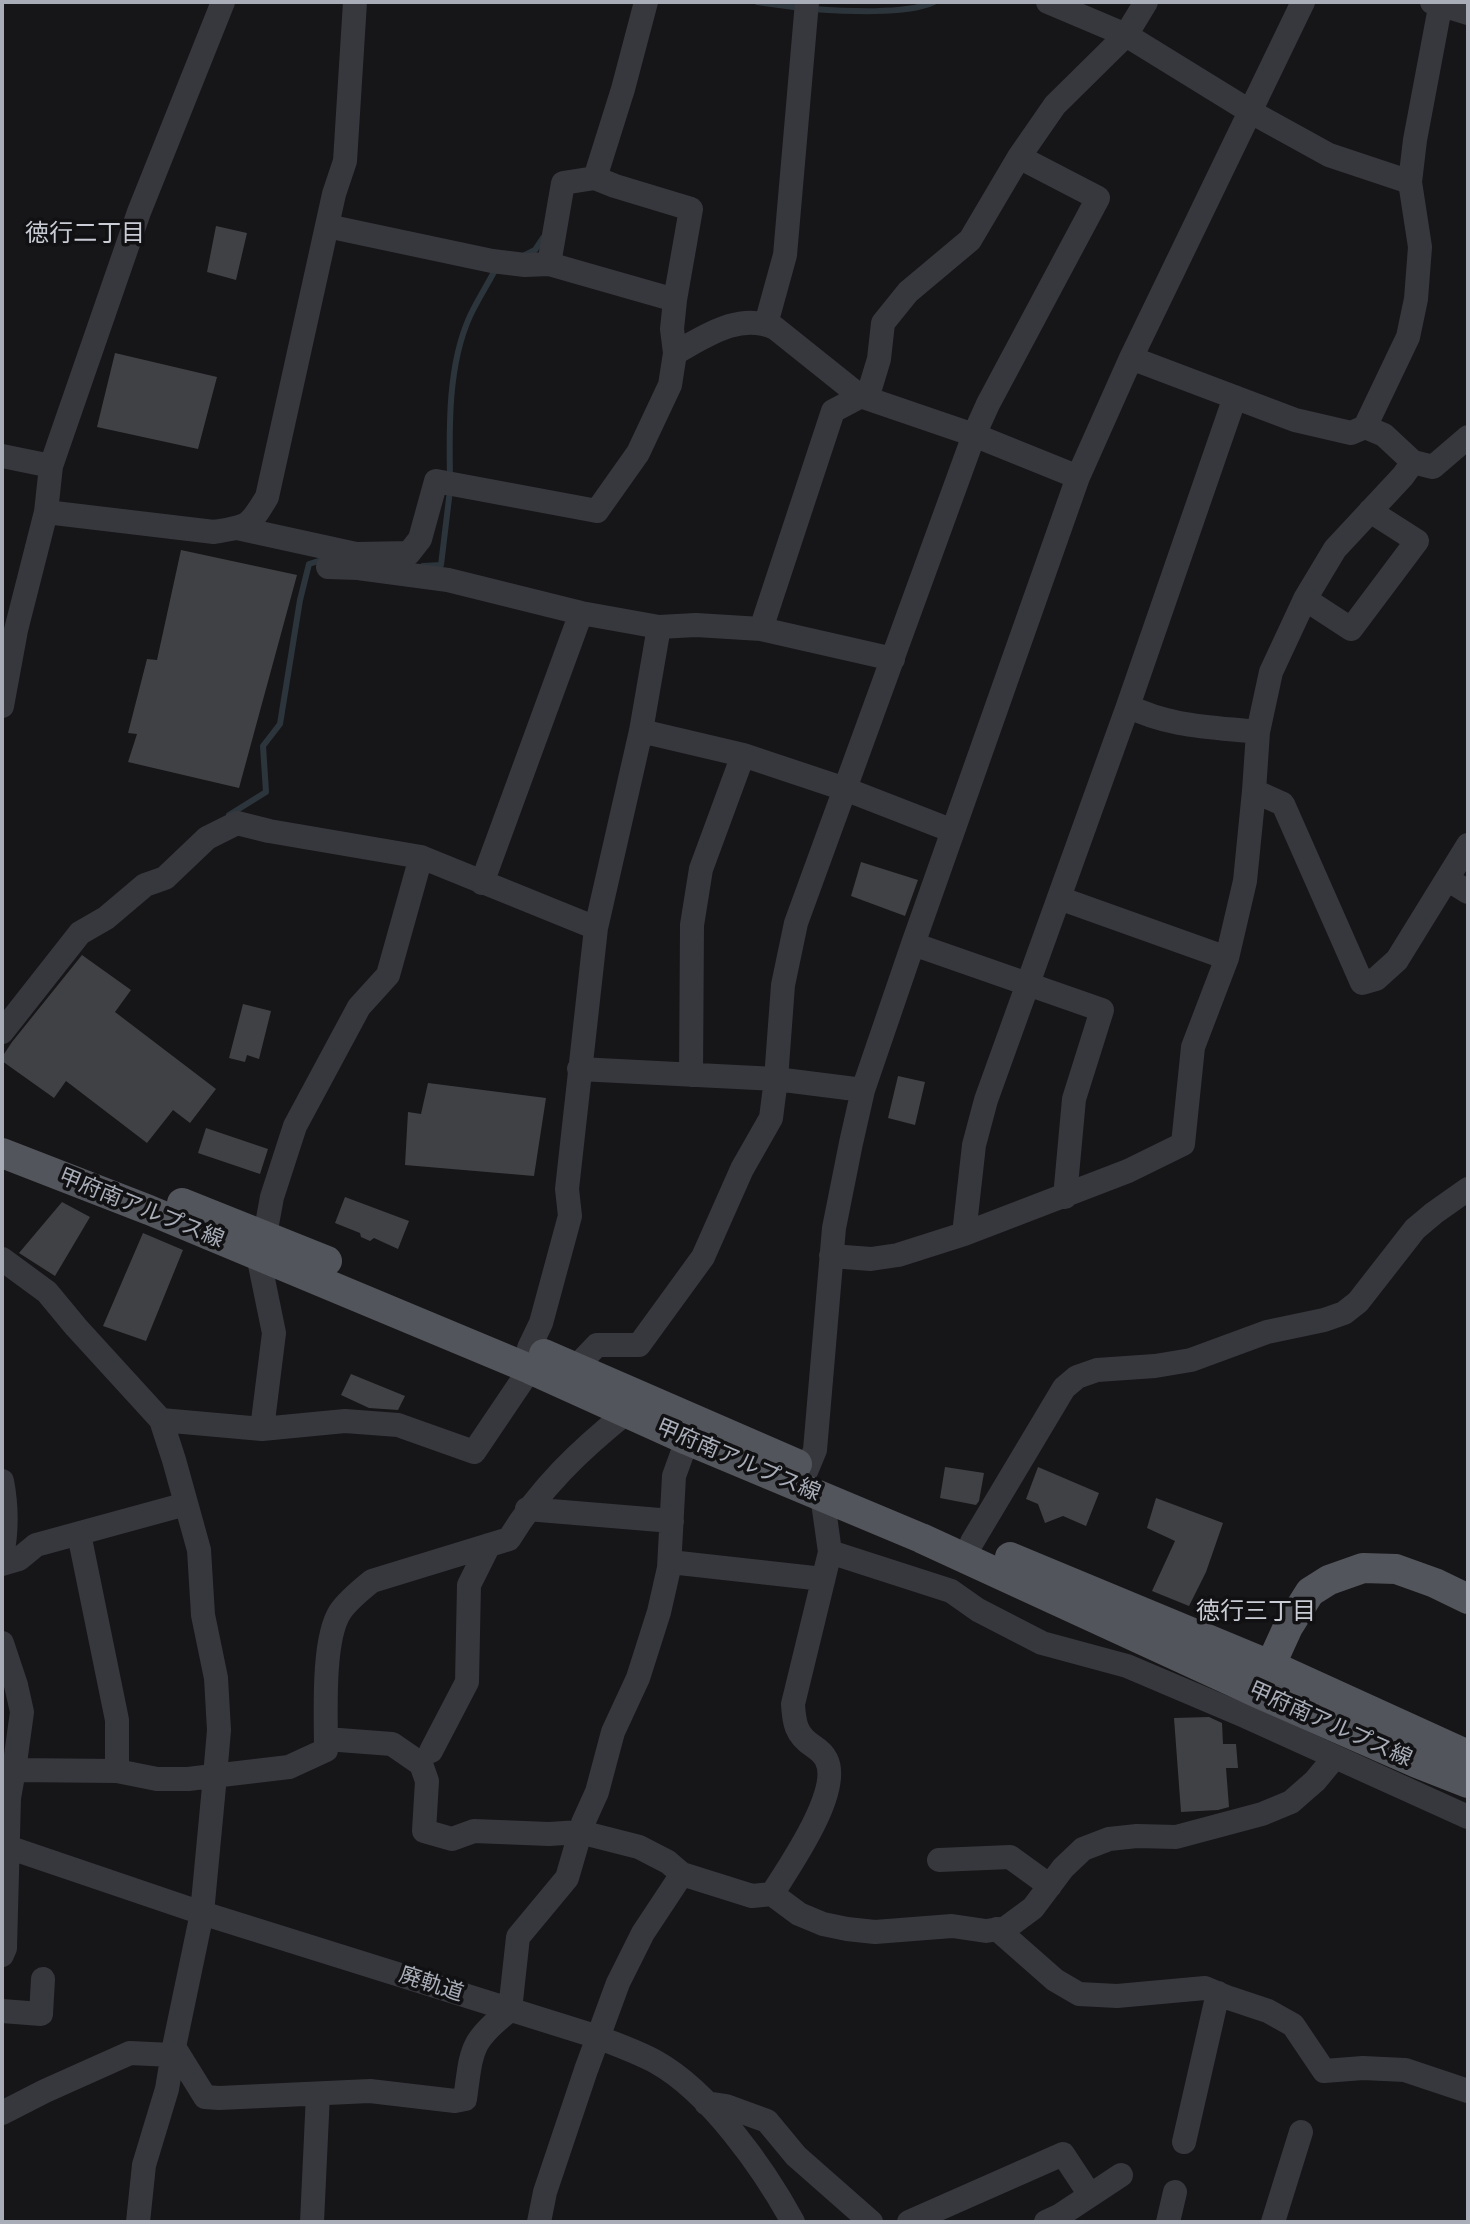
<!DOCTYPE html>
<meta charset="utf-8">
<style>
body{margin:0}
#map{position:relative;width:1470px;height:2224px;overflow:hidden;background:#161618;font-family:"Varela Round",sans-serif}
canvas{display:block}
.frame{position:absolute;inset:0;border:4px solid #a8adb8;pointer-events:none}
</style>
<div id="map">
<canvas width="1470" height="2224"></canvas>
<div class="frame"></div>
</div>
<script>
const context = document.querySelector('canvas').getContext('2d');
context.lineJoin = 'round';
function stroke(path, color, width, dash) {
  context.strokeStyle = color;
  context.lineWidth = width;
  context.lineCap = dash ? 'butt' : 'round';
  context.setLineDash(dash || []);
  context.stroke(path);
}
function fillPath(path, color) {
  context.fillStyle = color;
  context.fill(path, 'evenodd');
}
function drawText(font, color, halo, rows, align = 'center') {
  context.font = font + ' "Varela Round","Noto Sans JP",sans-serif';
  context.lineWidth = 7;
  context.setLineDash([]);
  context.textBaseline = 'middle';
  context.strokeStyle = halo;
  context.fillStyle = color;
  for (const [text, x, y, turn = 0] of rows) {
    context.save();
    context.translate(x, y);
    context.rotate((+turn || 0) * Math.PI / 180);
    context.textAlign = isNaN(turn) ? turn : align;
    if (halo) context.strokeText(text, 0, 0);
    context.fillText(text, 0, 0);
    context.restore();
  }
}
stroke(new Path2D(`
 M757 2 801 8
 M812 9C843 11 906 15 934 2
 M523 256 535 250 543 238
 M450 479C449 427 448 364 470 316 477 301 486 287 494 272L499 269
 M423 566 441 565 450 490
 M229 815 266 792 263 746 280 724 300 600 309 564 325 559`), '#2c353c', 6);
fillPath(new Path2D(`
 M216 226 247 233 236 280 207 272Z
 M115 353 217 377 198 449 97 427Z
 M181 550 297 575 239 788 128 762 137 734 128 733 147 659 157 660Z
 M861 862 918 880 905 916 851 896Z
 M82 955 131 990 115 1012 216 1089 190 1123 173 1110 147 1143 66 1081 54 1098 2 1061V1057L12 1042Z
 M243 1004 271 1011 259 1059 247 1055 245 1062 229 1058Z
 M898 1076 925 1082 915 1125 888 1118Z
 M428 1083 546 1098 534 1176 405 1165 408 1112 421 1114Z
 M206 1128 268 1149 260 1174 198 1153Z
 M345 1197 409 1221 398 1249 374 1238 370 1241 361 1237 360 1233 335 1223Z
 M62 1202 90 1217 55 1276 19 1253Z
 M143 1233 183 1250 146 1341 103 1326Z
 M351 1374 405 1396 398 1410 369 1408 341 1395Z
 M945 1467 984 1473 979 1501 976 1505 940 1498Z
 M1038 1467 1099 1493 1086 1526 1063 1516 1045 1523 1038 1504 1026 1499Z
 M1156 1498 1223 1523 1206 1572 1189 1606 1152 1591 1175 1541 1147 1528Z
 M1209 1717 1222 1723 1223 1744H1236L1238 1768H1226L1229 1807 1218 1810 1181 1812 1174 1718Z`), '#404145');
stroke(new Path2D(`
 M1048 2 1126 35 1251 112 1329 155 1410 182
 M1432 2 1468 13
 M595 178 623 89 646 2
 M327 226 492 261 525 265 549 264 675 300
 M766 324 785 255 807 2
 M675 353C706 336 739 312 775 328L860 396 974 435 1078 477
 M1131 358 1295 420 1351 433 1365 427 1408 337 1416 299 1420 247 1410 182 1415 140 1441 2
 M1365 427 1384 435 1413 462
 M2 456 51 466
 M46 512 214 532C249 526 249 527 267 497L334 194 345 161 355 2
 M237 528 356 554 409 553 420 539 436 481 597 511 638 453 670 385 675 353 672 329 675 300 691 209 615 186 595 178 563 183 549 264
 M328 567 358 568 448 580 581 613 659 627
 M1305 599 1351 629 1417 541 1370 511
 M761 629 893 659
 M2 706 16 630 46 512 51 466 139 212 223 2
 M1128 706C1169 727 1213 727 1258 732
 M641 731 743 755 845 789 953 831
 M1254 791 1283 804 1362 983 1376 979 1397 960 1468 845
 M1447 879 1468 892
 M482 883 581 613
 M1059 898 1227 958
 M913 944 1102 1010 1074 1099 1065 1197
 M2 1032 80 933 106 918 145 885 165 878 207 838 237 823 269 831 421 857 596 928
 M579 1069 776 1079 863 1090
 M691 1075 692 925 701 869 743 755
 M964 1234 974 1145 986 1100 1128 706 1235 397
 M831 1256 871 1259 898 1255 964 1234 1128 1171 1183 1144 1193 1047 1227 958 1245 881 1254 791 1258 732 1271 672 1305 599 1335 549 1403 476 1413 462 1433 467 1468 437
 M2 1259 47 1292 76 1327 161 1420 174 1460 199 1550 203 1615 216 1678 219 1730 215 1776 202 1913 174 2047 167 2089 144 2165 138 2222
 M529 1348 541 1323 570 1216 567 1189 596 928 641 731 659 627 696 625 761 629 833 411 869 392 879 359 883 323 908 292 970 240 1019 157 1055 105 1126 35 1146 2
 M576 1367 597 1345H639L703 1257 742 1169 771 1118 776 1079 783 985 796 923 974 435 988 404 1098 198 1019 157
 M161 1420 262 1429 345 1421 398 1425 474 1452 530 1369
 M262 1429 274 1333 258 1255 265 1235 272 1197 295 1126 359 1007 388 975 421 857
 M2 1481C7 1507 7 1531 2 1556
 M800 1486 815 1450 834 1228 851 1143 863 1090 913 944 1078 477 1131 358 1303 2
 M527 1509 672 1521
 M79 1534 117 1720V1771
 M972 1542 1064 1388 1077 1377 1097 1370 1155 1366 1191 1360 1267 1332 1324 1320 1344 1313 1358 1302 1415 1229 1434 1213 1468 1189
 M830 1552 951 1591 978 1610 1042 1643 1127 1666 1247 1717
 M670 1562 823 1579
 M2 1564 19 1559 36 1545 186 1504
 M2 1643 16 1685 22 1712 14 1770
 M1254 1703 1247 1717 1468 1817
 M326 1739 392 1744 421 1764 427 1781 424 1831 452 1839 474 1831 549 1834 580 1832 639 1847 668 1862 682 1874
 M431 1751 467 1682 469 1585 489 1545
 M2 1845 202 1913 598 2037C617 2045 638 2052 656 2062 710 2092 764 2169 793 2222
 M939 1860 1010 1857 1050 1886
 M772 1894C789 1867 843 1790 826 1759 823 1753 819 1750 813 1746 796 1735 794 1723 793 1704L830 1552 822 1495
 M997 1929 1055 1980 1079 1994 1117 1996 1205 1988 1229 1998 1268 2011 1293 2025 1324 2071 1363 2068 1405 2070 1468 2091
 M2 1955 5 1948 9 1798 14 1770 117 1771 157 1779H188L289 1767 326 1750C326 1716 322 1640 340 1612 348 1600 361 1590 372 1581L509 1539C540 1488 580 1450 626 1413
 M2 2011 41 2014 43 1979
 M174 2047 205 2097 219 2098 370 2091 455 2101 465 2099C472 2050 469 2042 510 2010L518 1937 567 1878 583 1823 597 1792 613 1732 638 1678 659 1612 669 1568 674 1476 687 1440
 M706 2103 726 2106 767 2121 796 2156 871 2222
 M2 2113 45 2091 130 2053 172 2055
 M1184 2142 1218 1993
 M312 2222 318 2094
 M539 2222 545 2192 586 2070 618 1983 643 1933 682 1874 752 1896 772 1894 799 1914 823 1924 847 1929 875 1932 952 1926 986 1931 1006 1928 1033 1908 1063 1868 1083 1849 1109 1839 1137 1836 1176 1837 1262 1814 1291 1802 1315 1781 1335 1757
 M909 2222 1063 2154 1090 2195
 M1046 2222 1059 2216 1121 2175
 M1168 2222 1175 2192
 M1273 2222 1301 2132`), '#37383d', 24);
stroke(new Path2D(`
 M2 1153 149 1210 530 1369 687 1440 921 1538 1258 1693 1417 1763 1468 1783
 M182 1203 327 1261
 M544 1354 797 1464
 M1010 1557 1270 1665 1468 1755
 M1262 1684 1288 1627 1310 1592 1329 1580 1363 1568 1396 1569 1435 1583 1468 1599`), '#53555c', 30);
drawText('22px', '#a8adb8', '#111113', [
 ["甲府南アルプス線",141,1209,22],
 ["甲府南アルプス線",738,1461,23],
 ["甲府南アルプス線",1330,1725,24],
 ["廃軌道",431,1985,18]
]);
drawText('24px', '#c9ccd4', '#111113', [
 ["徳行二丁目",85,235],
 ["徳行三丁目",1256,1613]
]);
</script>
